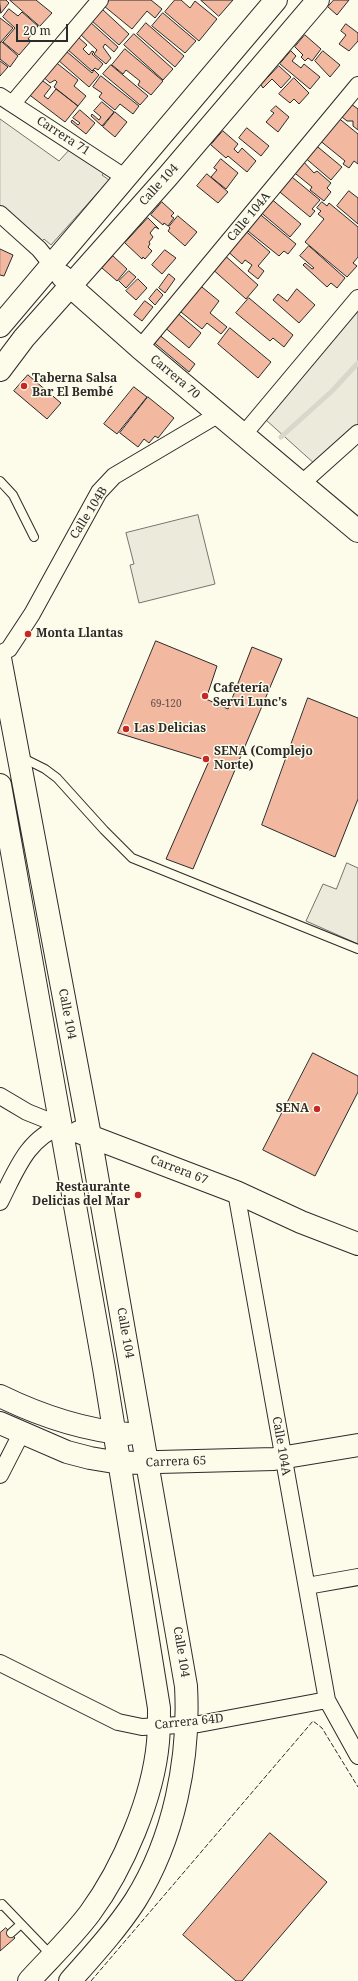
<!DOCTYPE html>
<meta charset="utf-8">
<style>
body{margin:0}
#map{position:relative;width:358px;height:1981px;overflow:hidden;background:#fdfbea;font-family:"Noto Serif",serif}
canvas{display:block}
.scale{position:absolute;left:16px;top:24px;width:52px;height:18px;box-sizing:border-box;border:2px solid #2b2b2b;border-top:0;padding-left:5px;font-size:12px;line-height:14px;white-space:nowrap;color:#2b2b2b;-webkit-text-stroke:3px #fdfbea;paint-order:stroke}
</style>
<div id="map">
<canvas width="358" height="1981"></canvas>
<div class="scale">20 m</div>
</div>
<script>
const context = document.querySelector('canvas').getContext('2d');
context.lineJoin = 'round';
function fillPath(path, color) {
  context.fillStyle = color;
  context.fill(path, 'evenodd');
}
function stroke(path, color, width, dash) {
  context.strokeStyle = color;
  context.lineWidth = width;
  context.lineCap = dash ? 'butt' : 'round';
  context.setLineDash(dash || []);
  context.stroke(path);
}
function drawText(font, color, halo, rows, align = 'center') {
  context.font = font + ' "Noto Serif",serif';
  context.lineWidth = 3;
  context.setLineDash([]);
  context.textBaseline = 'middle';
  context.strokeStyle = halo;
  context.fillStyle = color;
  for (const [text, x, y, turn = 0] of rows) {
    context.save();
    context.translate(x, y);
    context.rotate((+turn || 0) * Math.PI / 180);
    context.textAlign = isNaN(turn) ? turn : align;
    if (halo) context.strokeText(text, 0, 0);
    context.fillText(text, 0, 0);
    context.restore();
  }
}
const green = new Path2D(`
 M0 119 59 161 70 149 106 170 102 175 109 180 51 245 44 239 39 245 0 210Z
 M358 310V428L316 465 266 420Z
 M198 515 215 584 139 603 130 565 134 564 126 533Z
 M347 863 358 868V944L306 921 323 884 336 889Z`);
fillPath(green, '#ecebdb');
stroke(green, '#74746e', 1);
stroke(new Path2D(`
 M281 437 332 391 358 363`), '#d8d7c9', 5);
const building = new Path2D(`
 M0 0H6L9 3 1 13Z
 M10 0H36L52 13 40 26Z
 M110 0H151L162 9 155 18 147 11 132 29 104 6Z
 M175 0H181L190 8 195 1 217 19 199 41 165 12Z
 M201 0H233L219 16Z
 M334 0H349L337 15 328 7Z
 M9 9 18 16 22 12 38 26 28 39 31 41 19 55 3 42 15 28 3 17Z
 M102 9 129 34 119 45 92 21Z
 M163 13 196 41 185 53 152 26Z
 M0 18 13 28 0 43Z
 M90 22 118 47 114 52 105 44 103 47 111 58 106 64 94 54 97 50 80 34Z
 M146 23 184 56 175 67 137 34Z
 M346 24 358 33V41L349 51 339 44 346 35 341 31Z
 M134 34 173 69 163 80 124 45Z
 M305 35 321 49 312 61 308 58 305 61 301 57 303 55 295 47Z
 M78 37 87 45 83 49 89 55 92 51 94 52 92 54 103 64 98 70 95 68 92 71 67 49Z
 M2 42 18 56 10 67 0 59V43Z
 M125 49 163 81 151 95 138 85 140 81 126 70 123 74 112 65Z
 M66 51 92 73 94 70 99 75 89 87 58 60Z
 M291 51 296 56 292 61 301 68 304 64 320 77 310 89 280 64Z
 M323 51 340 65 330 77 315 61Z
 M53 60 78 80 74 86 86 96 78 106 54 87 57 82 55 80 50 83 41 75Z
 M0 61 8 67 0 76Z
 M111 65 148 96 140 105 103 74Z
 M279 66 291 77 281 88 272 79 263 88 261 85Z
 M101 76 139 106 133 114 120 104 115 110 99 97 102 93 93 87Z
 M39 78 51 87 44 96 48 99 56 89 78 106 65 122 27 93Z
 M294 78 309 93 299 104 294 99 290 103 279 94Z
 M347 101 358 109V130L353 126V121H347L337 113Z
 M102 102 114 112 102 126 91 116 92 114 99 120 101 117 94 111Z
 M276 106 289 117 278 132 266 122 274 113 271 111Z
 M80 110 95 123 86 134 71 122 72 120 78 125 80 123 73 118Z
 M115 112 127 122 115 137 103 127Z
 M336 116 358 134V164L354 161 349 168 343 164 345 161 318 139Z
 M247 128 269 146 261 156 239 138Z
 M223 131 238 144 234 149 238 153 242 148 256 161 247 172 228 156 226 158 211 145Z
 M313 143 342 167 331 180 303 156Z
 M300 158 314 173 317 171 331 183 327 188 331 192 324 201 310 190 312 187 291 170Z
 M221 159 238 173 226 189 211 177 217 170 214 168Z
 M287 173 320 200 312 209 315 211 310 217 275 188Z
 M207 174 228 192 218 203 197 186Z
 M349 191 358 198V224L337 206Z
 M269 197 301 224 290 237 258 210Z
 M162 202 174 213 171 216 174 218 168 226 164 223 163 225 151 215Z
 M322 202 327 206 329 203 358 227V257L353 263 357 266 347 277 305 242 324 219 318 214 321 211 317 208Z
 M256 211 296 244 288 254 284 251 279 256 243 227Z
 M178 216 197 232 185 246 168 231 170 228 169 227Z
 M148 218 159 229 155 227 150 233 153 237 149 242 150 244 148 247 152 251 145 259 143 257 142 259 125 243Z
 M242 228 270 252 258 266 264 271 258 279 248 271 252 265 245 260 242 264 225 249Z
 M309 246 345 278 337 288 331 283 327 287 303 265 305 263 312 269 314 268 300 256Z
 M0 249 13 255 4 276 0 275Z
 M165 250 176 258 162 274 152 265Z
 M222 253 258 285 246 299 210 267Z
 M113 256 127 269 117 281 102 268Z
 M129 271 136 277 126 288 119 281Z
 M169 274 175 279 165 293 159 288Z
 M138 279 147 288 136 300 126 291Z
 M197 283 219 301 210 313 227 327 221 334 207 323 202 329 176 308Z
 M157 289 163 295 155 305 149 299Z
 M297 289 315 305 299 323 273 300 278 294 287 301Z
 M249 298 293 335 284 347 273 338 270 341 236 313Z
 M145 301 153 307 142 321 134 315Z
 M175 311 201 333 189 348 163 326Z
 M230 328 271 362 258 378 218 344Z
 M157 333 195 364 189 372 151 340Z
 M28 375 61 403 47 419 14 391Z
 M134 387 147 397 117 434 104 424Z
 M148 397 174 418 158 438 155 436 149 443 144 439 138 447 120 433Z
 M156 641 217 666 206 699 228 709 252 647 282 659 193 869 166 859 209 761 118 733Z
 M308 698 358 718V799L335 857 262 825Z
 M313 1053 358 1076V1092L315 1176 263 1150Z
 M270 1833 327 1882 242 1981H236L183 1935Z
 M6 1928 15 1938 0 1951V1933Z`);
fillPath(building, '#f2b8a0');
stroke(building, '#2b2b2b', 1);
const lane = new Path2D(`
 M0 481 13 495 34 537
 M21 757 45 769 57 778 104 830 132 858 358 949
 M0 1906 2 1904 51 1955
 M11 1933 21 1924`);
const street = new Path2D(`
 M0 96 126 178
 M13 103 100 0
 M0 214 39 249 52 265
 M140 348 358 85
 M244 434 358 298
 M301 484 358 433
 M0 654 9 649 32 614 99 492 114 476 219 414
 M0 1096 27 1112 62 1126
 M236 1192 327 1700 358 1756
 M0 1202C16 1171 27 1138 62 1126
 M0 1475 21 1434
 M307 1586 358 1577
 M0 1663 118 1722 142 1727 199 1724 327 1700`);
const secondary = new Path2D(`
 M62 276 78 293 140 348 358 531
 M0 326 276 0
 M0 370 24 338 168 176 318 0
 M0 658 90 1136 186 1686C190 1759 174 1839 135 1901 116 1930 93 1955 70 1981
 M0 785 104 1368 159 1708C159 1720 159 1731 158 1742 153 1798 123 1868 90 1913 72 1937 49 1959 29 1981
 M79 1132 236 1192 301 1222 358 1244
 M0 1396C41 1416 83 1430 128 1434
 M0 1423 67 1452 90 1458 120 1463 274 1459 358 1445`);
stroke(lane, '#2b2b2b', 10);
stroke(street, '#2b2b2b', 18);
stroke(secondary, '#2b2b2b', 24);
stroke(lane, '#fdfbea', 8);
stroke(street, '#fdfbea', 16);
stroke(secondary, '#fdfbea', 22);
stroke(new Path2D(`
 M91 1981 313 1721 322 1728 358 1787`), '#2b2b2b', 1, [5, 2]);
for (const [x, y, r, color] of [
 [24,386,4,"#c62828"],
 [28,634,4,"#c62828"],
 [205,696,4,"#c62828"],
 [126,729,4,"#c62828"],
 [206,759,4,"#c62828"],
 [317,1109,4,"#c62828"],
 [138,1195,4,"#c62828"]
]) {
  const dot = new Path2D();
  dot.arc(x, y, r, 0, 2 * Math.PI);
  context.fillStyle = color;
  context.fill(dot);
  stroke(dot, '#fdfbea', 1.5);
}
drawText('10px', '#5d4e48', null, [
 ["69-120",166,704]
]);
drawText('12px', '#2b2b2b', '#fdfbea', [
 ["Carrera 71",63,136,33],
 ["Calle 104",159,185,-48],
 ["Calle 104A",249,217,-50],
 ["Carrera 70",175,377,40],
 ["Calle 104B",89,513,-58],
 ["Calle 104",67,1014,79],
 ["Carrera 67",179,1170,21],
 ["Calle 104",125,1333,80],
 ["Calle 104A",281,1446,80],
 ["Carrera 65",176,1462,-2],
 ["Calle 104",181,1652,81],
 ["Carrera 64D",189,1722,-6]
]);
drawText('bold 12px', '#2b2b2b', '#fdfbea', [
 ["Taberna Salsa",32,379],
 ["Bar El Bembé",32,393],
 ["Monta Llantas",36,634],
 ["Cafetería",213,689],
 ["Servi Lunc's",213,703],
 ["Las Delicias",134,729],
 ["SENA (Complejo",214,752],
 ["Norte)",214,766],
 ["SENA",309,1109,"right"],
 ["Restaurante",130,1188,"right"],
 ["Delicias del Mar",130,1202,"right"]
], 'left');
</script>
